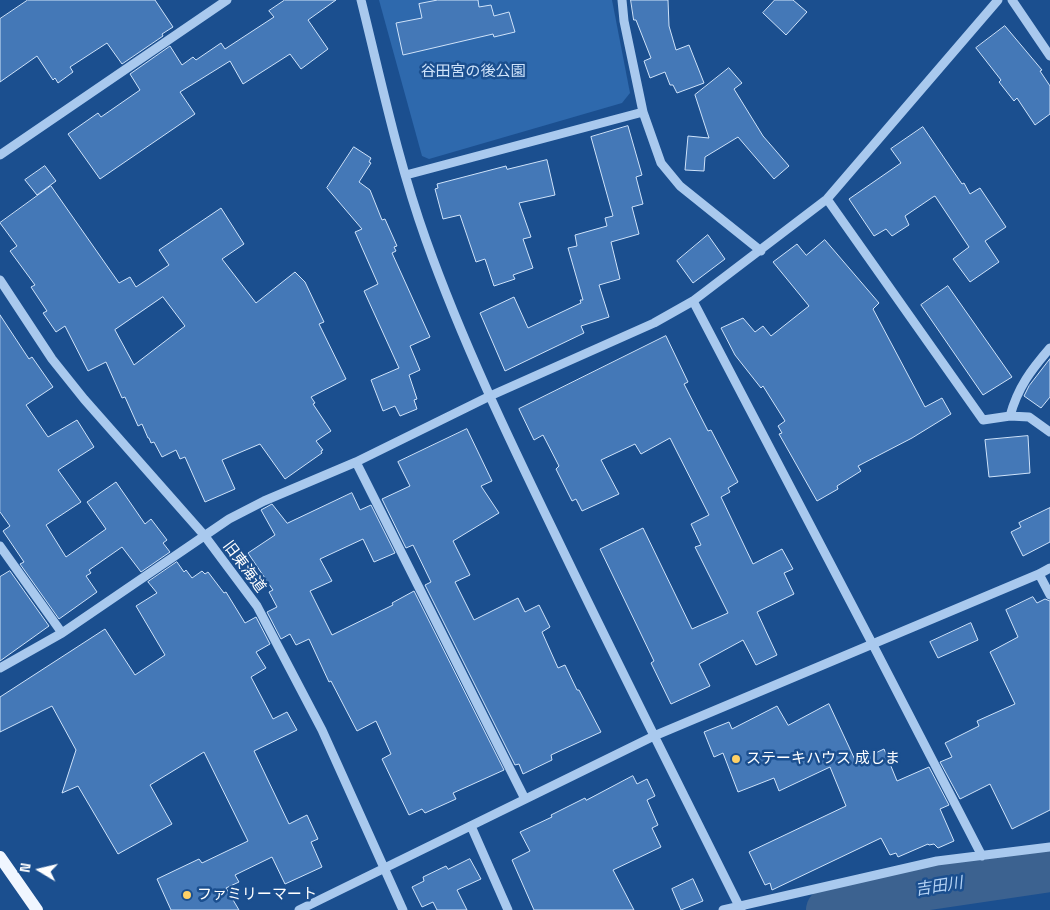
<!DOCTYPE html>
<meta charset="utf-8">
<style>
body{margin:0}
#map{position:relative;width:1050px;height:910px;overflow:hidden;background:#1b4f8f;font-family:"Space Grotesk",sans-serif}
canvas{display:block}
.north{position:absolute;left:15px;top:845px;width:50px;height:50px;-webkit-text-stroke:4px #1b4f8f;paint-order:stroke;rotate:279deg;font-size:14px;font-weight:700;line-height:20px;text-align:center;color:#fff}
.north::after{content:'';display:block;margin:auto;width:18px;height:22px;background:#fff;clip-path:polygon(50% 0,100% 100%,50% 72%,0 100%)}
</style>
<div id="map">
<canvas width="1050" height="910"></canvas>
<div class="north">N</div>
</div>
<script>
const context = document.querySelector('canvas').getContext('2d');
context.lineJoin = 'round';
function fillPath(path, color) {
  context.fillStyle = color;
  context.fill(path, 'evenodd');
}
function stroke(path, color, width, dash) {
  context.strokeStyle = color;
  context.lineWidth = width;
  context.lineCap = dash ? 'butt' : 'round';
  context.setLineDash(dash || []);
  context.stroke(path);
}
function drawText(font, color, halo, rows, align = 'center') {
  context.font = font + ' "Space Grotesk","Noto Sans JP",sans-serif';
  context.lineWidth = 5;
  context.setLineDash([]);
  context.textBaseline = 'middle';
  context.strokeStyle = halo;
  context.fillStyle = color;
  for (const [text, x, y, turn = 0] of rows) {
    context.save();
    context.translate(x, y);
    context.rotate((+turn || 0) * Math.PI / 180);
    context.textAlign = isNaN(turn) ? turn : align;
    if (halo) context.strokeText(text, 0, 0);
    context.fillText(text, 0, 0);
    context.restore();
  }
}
fillPath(new Path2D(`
 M379 0H612L630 93 622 103 429 159 422 156Z`), '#2e69ad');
stroke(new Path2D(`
 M828 910 915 890 1050 870`), '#3c6290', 44);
const building = new Path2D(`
 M28 0H155L173 27 162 34 163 36 122 64 107 43 70 67 73 72 58 83 55 78 53 80 37 56 0 82V19Z
 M285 0H336L308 20 328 49 301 69 290 54 243 84 230 61 180 92 195 114 100 179 68 134 98 113 101 117 140 90 130 74 170 46 182 65 193 57 196 60 221 43 225 49 274 17 269 11Z
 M438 0H478L479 7 491 5 494 16 509 12 515 32 494 37 493 34 403 55 396 23 422 18 419 4Z
 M631 0H668L669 26 676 50 689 45 704 83 677 93 673 85H670L665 72 650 78 644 61 651 58 636 20H634Z
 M775 0H793L807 12 786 35 763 13Z
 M1005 26 1042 70 1040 71 1050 86V114L1035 125 1017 98 1014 101 999 82 1001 80 976 48Z
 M729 68 742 83 734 89 763 136 789 166 774 179 738 137 705 157 704 171 685 170 688 136 709 138 695 95Z
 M628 126 642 175 636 177 643 204 632 207 639 234 611 242 620 279 599 285 609 317 581 326 584 333 505 371 480 313 514 297 528 328 581 303 580 300H583L568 248 577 246 575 235 607 226 605 218 613 216 591 137Z
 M923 127 962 184 964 183 970 194 980 188 1006 227 985 241 999 262 970 282 953 259 969 247 935 196 933 197 905 216 909 225 892 236 886 229 874 236 849 199 901 163 891 149Z
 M354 147 371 158 369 162 371 163 359 182 370 190 382 220 385 219 397 246 394 247 396 251 392 253 430 337 410 346 420 370 409 375 417 399 414 400 417 409 400 416 395 406 383 411 371 380 399 368 364 291 378 284 355 232 362 229 327 188Z
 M547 160 555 195 519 203 531 237 523 239 533 268 513 275 515 279 494 286 485 259 476 262 460 215 443 219 435 189 438 188 437 184 506 166 507 169Z
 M45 166 56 181 37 195 25 180Z
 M51 186 119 283 130 277 136 287 169 265 159 250 221 208 244 244 222 259 256 303 295 272 305 282 324 322 319 324 346 379 311 397 315 403 313 404 331 431 316 441 323 450 321 451 322 453 285 479 260 444 222 460 235 489 205 502 185 457 180 459 176 450 162 457 154 442 151 443 149 438H148L142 424 138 426 125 397 122 398 106 362 88 371 65 326 56 332 43 313 47 311 31 287 35 285 10 251 17 246 0 223ZM163 297 185 326 134 365 115 330Z
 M708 235 725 259 693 283 677 261Z
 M825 240 879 303 873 309 925 407 942 398 951 414 912 438 858 466 861 471 837 486 838 489 817 501 779 434 782 433 778 426 785 421 763 386 761 388 735 355 721 328 743 318 755 332 763 326 771 336 809 306 773 262 797 244 806 255Z
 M948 286 1012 377 983 395 921 305Z
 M0 315 29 359 32 357 53 387 26 405 48 437 77 420 94 447 58 470 81 502 46 525 66 557 106 529 87 502 116 482 145 524 151 519 167 540 163 543 170 552 141 572 122 547 89 570 91 573 86 576 97 592 59 619 20 564 24 562 3 531 10 526 0 512Z
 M666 336 688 382 684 384 708 431 711 430 738 482 728 488 730 492 721 497 753 564 782 549 793 569 784 573 794 594 757 612 777 655 756 665 743 640 699 664 710 686 671 704 651 663 654 661 600 549 643 528 692 629 728 613 695 547 701 545 691 524 709 515 670 438 641 454 635 444 601 460 619 494 582 511 576 499 572 501 556 469 559 466 543 435 534 440 519 409Z
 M1050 359V397L1041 408 1024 396 1029 386Z
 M467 429 492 481 481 486 499 513 453 541 470 575 455 582 474 620 518 598 525 612 539 605 550 627 542 632 558 668 565 665 577 690H579L601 732 551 755 552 760 523 774 519 764 515 765 425 585 431 582 413 545 406 548 382 499 410 486 398 462Z
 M1028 436 1030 473 989 477 985 440Z
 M352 493 360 510 371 505 395 553 374 562 363 539 320 559 332 581 310 591 332 635 393 605 392 603 414 591 504 770 453 793 456 799 425 813 422 809 409 815 382 759 391 754 376 721 357 731 331 681 329 682 309 639 296 645 290 634 281 639 267 612 277 607 269 592 273 590 248 553 275 535 261 510 272 504 287 523Z
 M1050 508V542L1023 556 1011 532 1021 527 1019 523Z
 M177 562 184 572 186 570 192 578 202 571 205 574 208 572 224 593 226 592 245 623 256 617 270 644 256 652 266 668 251 677 273 719 287 712 297 730 254 751 289 824 307 815 318 839 311 842 322 867 285 884 272 857 235 875 239 882 226 888 239 910H171L157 879 199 859 202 863 248 841 204 752 150 785 172 824 118 854 78 786 62 793 76 750 52 706 0 732V697L105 629 135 675 165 655 136 606 157 593 148 582Z
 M10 571 49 626 0 661V577Z
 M1033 597 1037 603 1045 599 1050 601V810L1012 829 990 784 960 799 940 762 952 757 945 743 979 726 977 721 1015 704 990 652 1018 637 1006 610Z
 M971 623 978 640 938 658 930 642Z
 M829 704 856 762 884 749 897 781 929 767 949 805 940 809 954 841 938 848 934 844 929 845 928 844 898 857 896 853 890 855 881 838 772 890 770 883 765 885 749 852 846 806 830 767 779 791 774 778 738 792 723 753 714 757 704 732 729 722 732 729 777 706 788 725Z
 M633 776 637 784 647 779 655 796 647 800 658 825 652 828 661 847 613 870 634 910H534L512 860 530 851 520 832 552 817 551 815 585 798 586 800Z
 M470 859 481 879 457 890 467 910H437L433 902 422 907 412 887 424 881 423 877 446 866 448 869Z
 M693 879 703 901 681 910 672 889Z`);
fillPath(building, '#4478b7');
stroke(building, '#cfe3fa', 1);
stroke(new Path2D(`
 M361 0C381 80 398 162 426 240 462 341 509 439 556 536 616 661 679 785 741 910
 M622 0 624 21 643 112 661 163 680 186 761 251
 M1012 0 1050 56
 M0 155 227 0
 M406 175 643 112
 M827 199 983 420 1010 416 1029 417 1050 432
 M0 280 52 359 84 399 204 535 257 606 322 730 403 910
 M693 301 873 645 982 856
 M1010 416C1018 387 1031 370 1050 348
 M356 462 525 799
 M0 546 62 633
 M1039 574 1050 595
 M0 668 62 633 229 519 264 501 356 462 490 396 654 323 693 301 827 199 998 0
 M471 826 508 910
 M299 910 654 736 1039 574 1050 568
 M723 910 937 861 1050 847`), '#a9c9ee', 9);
stroke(new Path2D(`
 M0 857 37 910`), '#f0f6ff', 12);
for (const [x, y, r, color] of [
 [736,759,5,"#ffd166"],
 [187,895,5,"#ffd166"]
]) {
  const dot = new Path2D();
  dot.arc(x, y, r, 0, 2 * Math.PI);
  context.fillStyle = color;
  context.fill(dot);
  stroke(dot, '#1b4f8f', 2);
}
drawText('15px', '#cfe3fa', '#1b4f8f', [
 ["谷田宮の後公園",473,72]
]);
drawText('15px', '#fff', '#1b4f8f', [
 ["旧東海道",244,567,53]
]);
drawText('15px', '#fff', '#1b4f8f', [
 ["ステーキハウス 成しま",746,759],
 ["ファミリーマート",197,895]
], 'left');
drawText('italic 16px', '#b5d3f5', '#1b4f8f', [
 ["吉田川",939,887,-9]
]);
</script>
